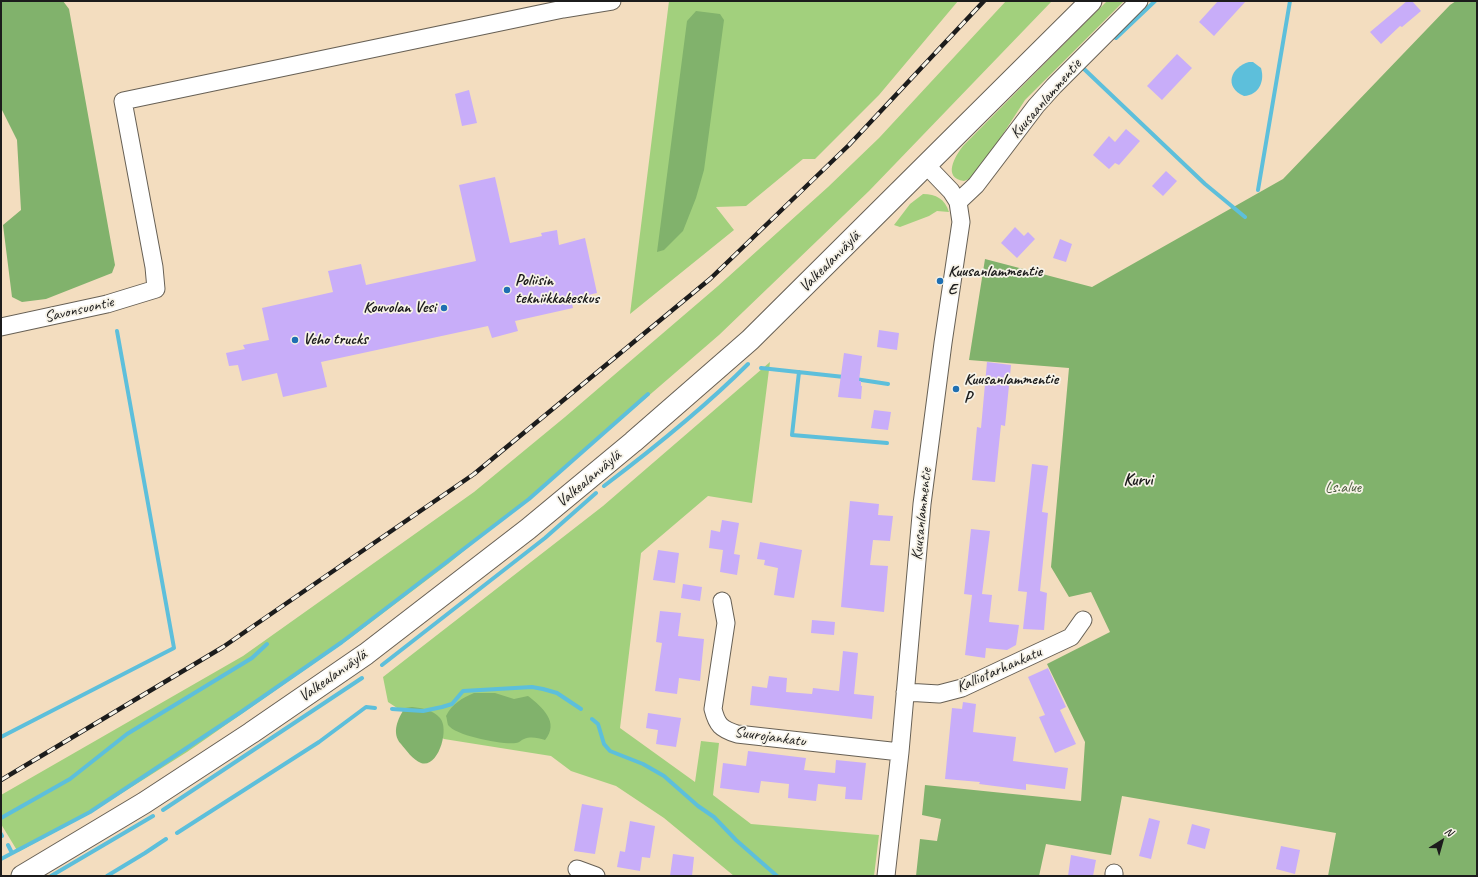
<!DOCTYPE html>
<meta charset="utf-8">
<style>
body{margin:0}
#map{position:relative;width:1478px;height:877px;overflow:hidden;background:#f3ddbf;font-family:Caveat,sans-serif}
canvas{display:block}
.frame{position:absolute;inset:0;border:2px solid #1c1c1c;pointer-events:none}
.north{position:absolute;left:1422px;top:821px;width:40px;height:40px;-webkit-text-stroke:3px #f7f3e8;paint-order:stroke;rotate:37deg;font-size:11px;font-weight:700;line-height:16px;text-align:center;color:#1c1c1c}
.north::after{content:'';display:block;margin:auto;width:14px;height:18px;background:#1c1c1c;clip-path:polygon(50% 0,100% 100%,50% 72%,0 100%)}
</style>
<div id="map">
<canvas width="1478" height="877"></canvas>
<div class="frame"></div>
<div class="north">N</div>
</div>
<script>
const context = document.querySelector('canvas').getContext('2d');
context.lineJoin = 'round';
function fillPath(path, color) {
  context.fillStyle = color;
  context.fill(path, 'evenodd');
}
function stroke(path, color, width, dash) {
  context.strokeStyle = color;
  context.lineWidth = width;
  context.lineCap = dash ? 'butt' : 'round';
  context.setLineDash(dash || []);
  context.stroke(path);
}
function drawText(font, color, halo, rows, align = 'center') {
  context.font = font + ' Caveat,sans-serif';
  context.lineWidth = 3.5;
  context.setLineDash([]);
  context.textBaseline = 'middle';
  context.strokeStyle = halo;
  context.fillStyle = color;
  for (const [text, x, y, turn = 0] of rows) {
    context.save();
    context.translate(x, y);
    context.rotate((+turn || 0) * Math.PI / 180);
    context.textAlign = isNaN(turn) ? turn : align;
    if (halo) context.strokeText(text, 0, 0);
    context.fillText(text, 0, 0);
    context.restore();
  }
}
fillPath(new Path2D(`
 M669 1H958L879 95 815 159H803L746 206 716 207 734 230 630 314Z
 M1006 1H1052L869 191 719 335 580 455 448 564 349 639 187 752 92 812 18 852 1 824V795L243 656 474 492 565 417 718 286 828 187 879 138Z
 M1107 1H1124L1025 100 979 171 974 177 964 181C942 178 955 156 963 146Z
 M923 194C936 194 945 199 949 212L937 211 929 216 900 227 894 225 910 204Z
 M770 362 752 503 708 496 641 553 620 728 695 782 701 741 719 743 713 795 751 824 879 835 874 876H734L664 818 616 786 571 771 551 756 444 739 388 702 383 677 603 506Z`), '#a2d07d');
fillPath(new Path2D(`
 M1 1H63L69 9 115 265 112 273 46 299 22 302 12 297 3 225 21 210 17 140 1 108Z
 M1456 1H1477V876H1328L1336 833 1122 796 1111 855 1046 844 1039 876H916L920 839 937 841 941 819 922 815 925 785 1081 801 1085 742 1047 664 1110 632 1091 592 1069 597 1051 567 1069 368 969 360 985 259 1092 287 1283 179 1450 5Z
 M696 11 720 14 724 20 704 170 696 198 683 231 664 250 657 252 687 21Z
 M474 693H495L514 699 528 696C542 707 560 722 545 740 538 738 531 736 524 739 521 740 519 743 516 743 503 745 456 736 448 725 447 722 447 718 446 716 452 704 462 698 474 693Z
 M412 707C422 708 433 710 440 718 450 729 438 769 421 763 413 760 406 750 401 744 391 733 398 718 405 708Z`), '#81b26c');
fillPath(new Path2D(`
 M1249 62H1253L1261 68C1265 81 1259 95 1244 96 1223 87 1231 67 1249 62Z`), '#5dbfdb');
stroke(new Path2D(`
 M1116 38 1155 1
 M1083 68 1205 184 1245 217
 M1258 190 1290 1
 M761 368 844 377
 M799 372 792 435 887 443
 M855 379 888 384
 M604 486C654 448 704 408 748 364
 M382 665 545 538 596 493
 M392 709 423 711 442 707 452 704 463 691 532 687 543 689 557 693 581 709
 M592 719 598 724 604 744 610 751 643 764 664 776 698 806 714 817 736 840 777 876
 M1 737 174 648 117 331
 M163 810 362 678
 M1 818 70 779 127 734 252 658 267 644
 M177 833 319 742 366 707 375 708
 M1 834 2 836
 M8 845 12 853
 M1 859 90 812 241 712 342 642 529 499 648 394
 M51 876 153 816
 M107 876 145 853 166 839`), '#5dbfdb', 4);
fillPath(new Path2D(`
 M1218 1H1246L1214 36 1199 22Z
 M1407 1H1412L1421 11 1402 27 1400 26 1381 44 1370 32Z
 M1177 54 1192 68 1162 100 1147 86Z
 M469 90 477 123 462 126 455 94Z
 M1126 129 1140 141 1119 165 1115 163 1109 169 1093 155 1109 136 1115 142Z
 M1166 171 1177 181 1163 196 1152 186Z
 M495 177 510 243 542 236 541 233 557 230 559 245 585 238 597 293 571 299 573 308 515 321 518 331 492 338 488 326 321 362 327 387 283 397 277 373 242 381 238 365 229 366 226 353 245 349 243 345 269 340 262 308 333 292 328 271 361 264 366 285 476 261 459 185Z
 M1015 227 1024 236 1028 232 1035 239 1017 258 1001 243Z
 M1060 239 1072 244 1066 262 1053 258Z
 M879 330 899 333 897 350 877 347Z
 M844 353 862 356 859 381H861V386H862L861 399 838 397Z
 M987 362 1011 365 1005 426 1001 425 995 482 972 480 977 427 981 428Z
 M874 410 891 412 888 430 871 428Z
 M1032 464 1048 466 1042 512 1048 513 1040 591 1047 593 1044 630 1023 629 1027 592 1018 591Z
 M850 501 879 504 878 515 893 516 890 541 873 540 870 565 888 566 884 612 841 607Z
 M722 520 739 523 734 554 740 555 737 575 720 572 723 550 709 548 711 530 720 532Z
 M971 529 990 531 982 594 992 595 989 622 1019 625 1016 645 1007 650 986 648 985 658 965 655 972 595 964 594Z
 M760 542 802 550 794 598 774 595 778 568 764 565 765 560 757 559Z
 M658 550 679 553 675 583 653 580Z
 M683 584 702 587 700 601 681 598Z
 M660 611 681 613 678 636 704 639 700 681 679 678 677 694 655 691 662 643 656 642Z
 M812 620 835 622 834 635 811 633Z
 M843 651 858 653 854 694 874 696 872 719 750 705 752 686 767 688 769 676 787 678 786 692 812 694 813 688 839 691Z
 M1048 668 1066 707 1060 710 1076 744 1055 753 1039 717 1045 715 1028 677Z
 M963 702 976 704 973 732 1016 737 1013 761 1068 768 1065 789 1026 784V790L979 784 980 782 945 779 952 708 962 709Z
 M648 713 681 718 676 747 656 744 658 730 646 728Z
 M748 751 806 758 804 770 835 773 836 760 866 763 862 800 845 799 846 787 818 784 816 801 788 798 789 784 761 781 759 793 720 788 723 763 746 766Z
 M582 804 603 808 595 854 574 851Z
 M1149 818 1160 821 1151 859 1139 856Z
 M630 821 655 826 650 858 642 857 640 871 617 867 620 851 625 852Z
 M1192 824 1210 829 1205 849 1187 844Z
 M1281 846 1300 850 1295 874 1276 869Z
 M673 854 694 857 692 876H670Z
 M1071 855 1096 860 1093 876H1068Z`), '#c8adf9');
const minor = new Path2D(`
 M958 202 976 185 1036 106 1054 86 1139 1
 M1 327 107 304 156 289 154 267 123 101 563 9 612 1
 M722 601 726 623 713 709C717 725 721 729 737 734L900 752
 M905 692 939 694 962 688 1071 637 1083 620
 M577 869 596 876
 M886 876 900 752 922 504 943 343 961 222 958 202 951 191 926 165
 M1114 876V873`);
const major = new Path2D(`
 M22 876 144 803 251 733 366 654 528 529 633 442 750 340 1091 1`);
stroke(minor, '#676055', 19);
stroke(major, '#676055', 23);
stroke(minor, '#fff', 17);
stroke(major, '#fff', 21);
const rail = new Path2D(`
 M1 780 223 647 474 474 710 279 849 145 984 1`);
stroke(rail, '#1c1c1c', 4.5);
stroke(rail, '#f7f3e8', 3, [9]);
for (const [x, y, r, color] of [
 [940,281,4,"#1f6fb2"],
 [507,290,4,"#1f6fb2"],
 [444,308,4,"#1f6fb2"],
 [295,340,4,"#1f6fb2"],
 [956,389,4,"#1f6fb2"]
]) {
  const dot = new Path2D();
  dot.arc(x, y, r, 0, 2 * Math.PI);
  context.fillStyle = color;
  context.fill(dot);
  stroke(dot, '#f7f3e8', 1.5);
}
drawText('16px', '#1c1c1c', '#f7f3e8', [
 ["Kuusaanlammentie",1046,99,-49],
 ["Valkealanväylä",830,262,-45],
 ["Savonsuontie",79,310,-13],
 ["Valkealanväylä",589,479,-40],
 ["Kuusanlammentie",922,514,-84],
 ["Kalliotarhankatu",999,670,-24],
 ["Valkealanväylä",333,676,-35],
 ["Suurojankatu",770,737,8]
]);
drawText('bold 16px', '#1c1c1c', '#f7f3e8', [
 ["Kuusanlammentie",948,272],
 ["E",948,290],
 ["Poliisin",515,281],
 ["tekniikkakeskus",515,299],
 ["Kouvolan Vesi",436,308,"right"],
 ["Veho trucks",303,340],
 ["Kuusanlammentie",964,380],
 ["P",964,398]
], 'left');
drawText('16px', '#4b5b3e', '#f7f3e8', [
 ["Ls.alue",1343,488]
]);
drawText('bold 17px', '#1c1c1c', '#f7f3e8', [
 ["Kurvi",1138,481]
]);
</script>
